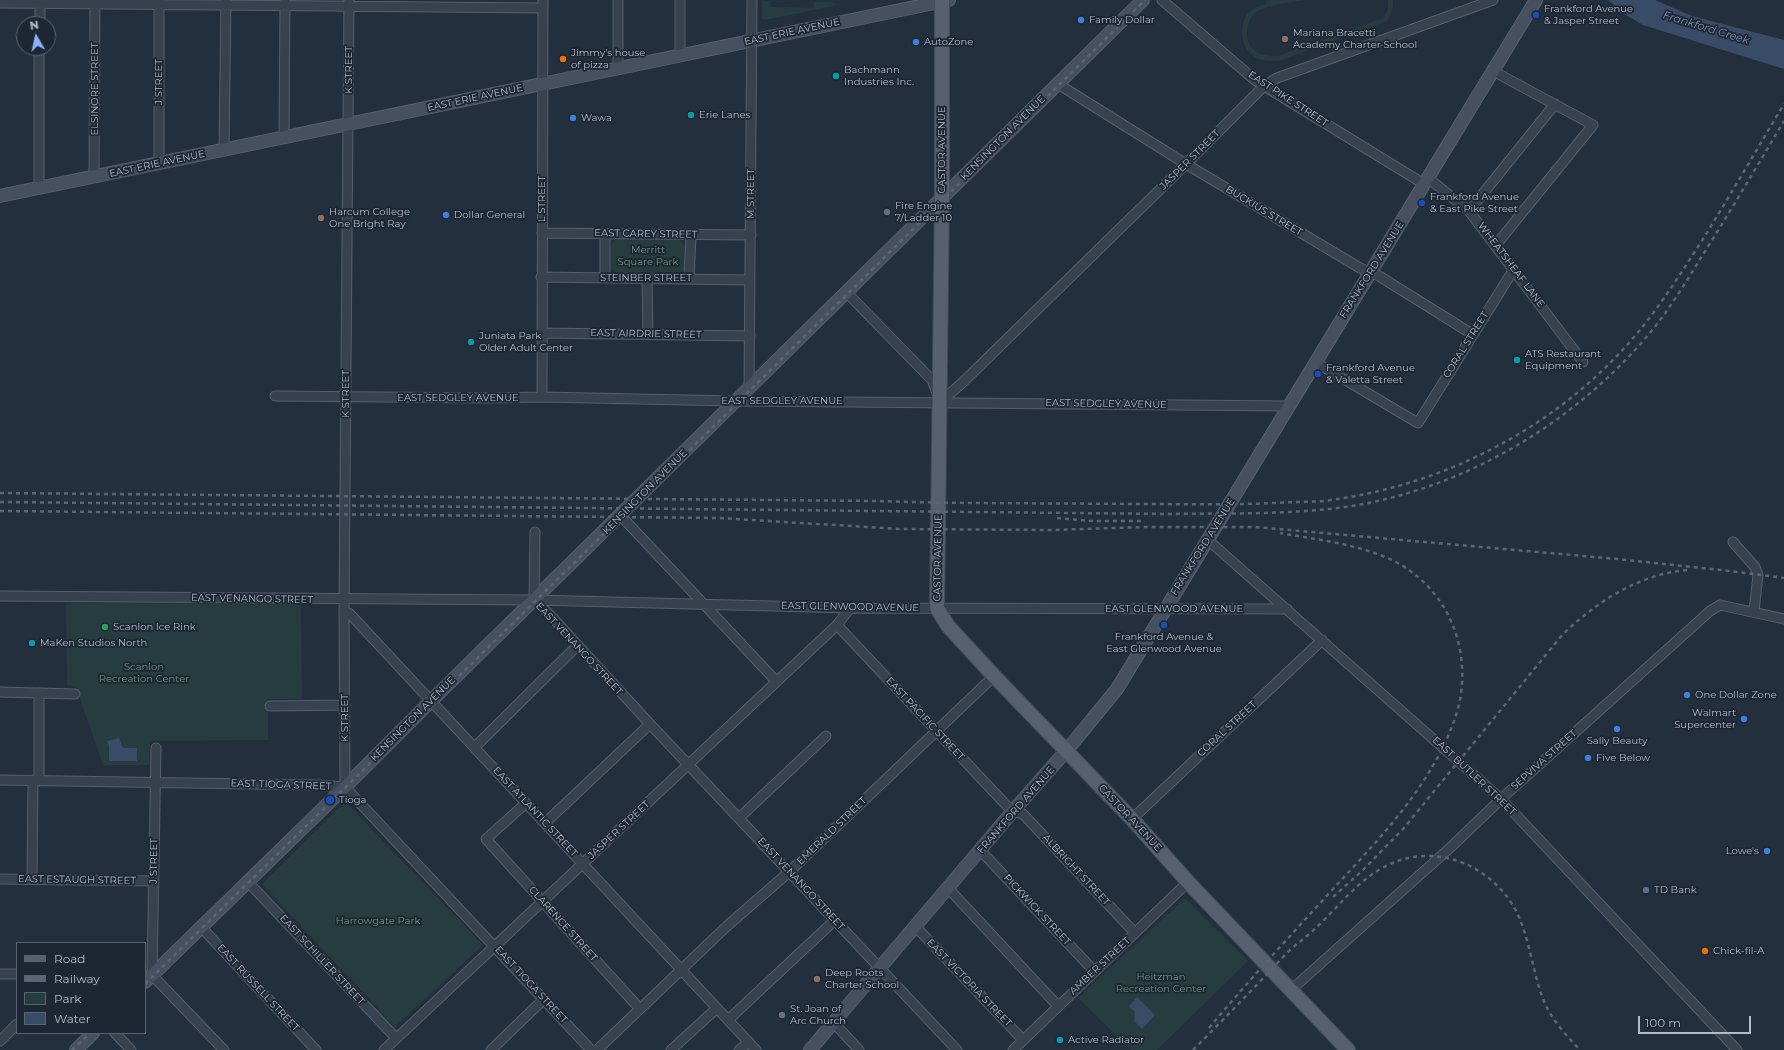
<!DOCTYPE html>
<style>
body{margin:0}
#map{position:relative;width:1784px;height:1050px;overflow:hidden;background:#242f3e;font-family:Montserrat,sans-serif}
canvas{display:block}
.legend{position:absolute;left:16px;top:942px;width:130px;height:92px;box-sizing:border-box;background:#1d2633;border:1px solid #59626f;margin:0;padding:5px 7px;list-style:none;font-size:12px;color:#b4bcc9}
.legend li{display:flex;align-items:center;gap:8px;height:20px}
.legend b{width:20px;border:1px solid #59626f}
.north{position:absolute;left:16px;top:16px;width:40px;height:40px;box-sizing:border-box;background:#1d2633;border:1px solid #59626f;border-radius:50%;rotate:351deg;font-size:11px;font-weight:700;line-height:16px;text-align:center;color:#b4bcc9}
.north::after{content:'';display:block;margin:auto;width:14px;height:18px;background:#8ab4f8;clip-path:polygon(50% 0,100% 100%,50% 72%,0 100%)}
.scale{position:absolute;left:1638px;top:1016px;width:113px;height:18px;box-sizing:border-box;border:2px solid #b4bcc9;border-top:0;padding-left:5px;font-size:12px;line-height:14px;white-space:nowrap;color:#b4bcc9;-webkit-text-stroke:3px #1d2633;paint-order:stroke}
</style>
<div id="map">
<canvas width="1784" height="1050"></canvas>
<ul class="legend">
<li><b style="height:5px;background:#56606e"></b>Road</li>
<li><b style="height:5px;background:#5a6575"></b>Railway</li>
<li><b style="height:11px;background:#263c3f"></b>Park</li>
<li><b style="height:11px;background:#394c67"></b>Water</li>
</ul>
<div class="north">N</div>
<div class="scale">100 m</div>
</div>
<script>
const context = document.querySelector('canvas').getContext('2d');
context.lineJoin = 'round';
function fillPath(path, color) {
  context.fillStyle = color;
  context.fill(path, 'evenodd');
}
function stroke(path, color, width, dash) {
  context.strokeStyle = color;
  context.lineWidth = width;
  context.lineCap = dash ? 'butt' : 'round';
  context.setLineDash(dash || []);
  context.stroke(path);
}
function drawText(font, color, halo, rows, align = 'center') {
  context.font = font + ' Montserrat,sans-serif';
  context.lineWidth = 3.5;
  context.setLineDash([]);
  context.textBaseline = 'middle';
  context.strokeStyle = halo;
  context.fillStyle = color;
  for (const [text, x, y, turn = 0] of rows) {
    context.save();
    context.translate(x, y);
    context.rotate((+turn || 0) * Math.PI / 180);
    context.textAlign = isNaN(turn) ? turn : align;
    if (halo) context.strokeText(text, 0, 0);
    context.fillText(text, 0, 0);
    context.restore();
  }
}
fillPath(new Path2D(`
 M762 0 770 1 771 7 814 8V2H834L838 5 765 20 762 19Z
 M1271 0H1304C1290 3 1269 4 1256 12 1245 20 1244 42 1254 50 1261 56 1269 56 1278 56L1383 18 1388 9V0H1393C1394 8 1391 15 1387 21L1279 61C1268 61 1260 61 1252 55 1238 44 1239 16 1254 8 1258 6 1263 5 1266 4V1Z
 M619 237 680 239 687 249 685 270 677 275 615 272C603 265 608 243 619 237Z
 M66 603 301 604 302 699H268V740L150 741 149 765H103L76 687 67 685Z
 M345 801 483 945 395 1027 262 884Z
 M1185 898 1248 961 1157 1050H1131L1078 998Z`), '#263c3f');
fillPath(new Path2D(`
 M1608 0H1655L1692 16 1784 40V69L1643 25 1626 15Z
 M119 738 123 748H137V761H109V746L107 741Z
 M1137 997 1155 1015 1142 1029 1134 1021 1135 1012 1129 1007Z`), '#394c67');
const street = new Path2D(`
 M159 0V164
 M618 0V68
 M680 0V56
 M1162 0 1256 81 1424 184
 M0 3 543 8
 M40 24V0
 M1493 71 1593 125 1496 245
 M1058 84 1186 164 1360 268 1379 276 1472 334
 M284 138 285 1
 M224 150 226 0
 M94 177 95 0
 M1428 178 1469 211 1583 362
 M39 188V48
 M1469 211 1555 104
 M542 233 751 235
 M605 234V278
 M541 277 750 280
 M647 278 648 334
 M689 279 691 235
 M846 292 932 380 937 393
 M542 333 750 336
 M1315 362 1418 423 1514 269
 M749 389 752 0
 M275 396 488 398 542 397 736 401 1289 406
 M542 397 543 0
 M940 402 961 384 1186 164 1264 86 1277 78 1493 0
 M621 516 776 681
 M1208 540 1501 799 1737 1050
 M1733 542 1755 567 1758 575 1754 611
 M0 596 534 600 850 608 1287 609
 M534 600 550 615 650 724 957 1050
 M534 600 535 532
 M344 611 350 614 756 1050
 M837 625 1007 806 1013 811 1023 814 1135 933
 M0 692 75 694
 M270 706 345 705
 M475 747 577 646
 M0 780 316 785 345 787 591 1050
 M39 780V693
 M345 787 344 611 349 0
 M526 803 486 839 640 1009
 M739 818 826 736
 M1132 819 1322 640
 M545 823 650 724
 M980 850 1094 971
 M0 879 154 881
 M32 879 33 780
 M248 882 396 1038
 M948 888 1058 1006
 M915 926 1023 1040
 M201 927 316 1050
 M0 974H17
 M152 975 156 748
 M152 975 224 1050
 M1291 990 1451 847 1501 799 1710 611 1720 605 1784 619
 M728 1020 835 920
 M834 1023 859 1050
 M115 1033 131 1050
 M0 1041 17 1024
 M384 1050 837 625 850 608
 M491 1050 544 999
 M597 1050 727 926 789 872 994 676
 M671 1050 717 1008
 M739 1050 749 1042
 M1013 1050 1188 882`);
const secondary = new Path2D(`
 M0 196 949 0
 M145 982 345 787 431 701 1143 0
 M76 1050 93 1033
 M810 1050 1013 811 1067 750 1117 689 1536 0`);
const primary = new Path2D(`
 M942 0V198L937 608 948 626 994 676 1132 819 1188 882 1348 1050`);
stroke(street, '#565f6c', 11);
stroke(secondary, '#565f6c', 14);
stroke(primary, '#414a57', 16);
stroke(street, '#38414e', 9);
stroke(secondary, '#465061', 12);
stroke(primary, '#56606e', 14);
stroke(new Path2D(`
 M0 493 877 501C962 504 1048 503 1133 504 1180 504 1227 505 1274 503 1291 502 1307 502 1323 501 1439 487 1549 432 1627 345 1656 313 1679 276 1703 239 1731 194 1757 149 1784 104
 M638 501 1145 0
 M0 502 1171 514C1231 513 1292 515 1352 506 1467 487 1574 423 1649 334 1669 310 1686 282 1702 256 1730 212 1757 166 1784 121
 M0 511 719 518 900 529 1052 530 1146 527H1255L1617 559 1730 571 1784 578
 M1057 518 1092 521H1145
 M1333 897 1363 870 1403 829 1563 634C1598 601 1639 574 1688 570
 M145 984 623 515
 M1209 1028C1249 980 1291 935 1333 889 1380 838 1434 783 1456 715 1466 685 1464 648 1450 619 1439 595 1419 574 1396 562 1360 544 1319 540 1280 533
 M72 1050 90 1033
 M1193 1050C1224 1019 1254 988 1284 956 1294 945 1307 937 1318 926 1340 905 1360 878 1388 865 1434 843 1486 863 1512 904 1529 931 1531 966 1542 996 1549 1017 1565 1034 1580 1050`), '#5a6575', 2.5, [4, 4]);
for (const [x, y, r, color] of [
 [1536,15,4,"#1a4fb4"],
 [1081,20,4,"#3f7fe0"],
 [1285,39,4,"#8d6e63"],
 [916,42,4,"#3f7fe0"],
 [563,59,4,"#e8710a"],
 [836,76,4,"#0f9aa8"],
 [691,115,4,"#0f9aa8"],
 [573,118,4,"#3f7fe0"],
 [1422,203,4,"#1a4fb4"],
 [887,212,4,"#5c6f8a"],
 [446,215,4,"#3f7fe0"],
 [321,218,4,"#8d6e63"],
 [471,342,4,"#0f9aa8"],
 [1517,360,4,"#0f9aa8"],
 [1318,374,4,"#1a4fb4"],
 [1164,625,4,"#1a4fb4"],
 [105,627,4,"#2e9e5b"],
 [32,643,4,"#0f9aa8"],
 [1687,695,4,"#3f7fe0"],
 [1744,719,4,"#3f7fe0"],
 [1617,729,4,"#3f7fe0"],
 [1588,758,4,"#3f7fe0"],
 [330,800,5,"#1a4fb4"],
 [1767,851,4,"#3f7fe0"],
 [1646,890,4,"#5c6f8a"],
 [1705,951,4,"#e8710a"],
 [817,979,4,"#8d6e63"],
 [782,1015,4,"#6b7280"],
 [1060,1040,4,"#0f9aa8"]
]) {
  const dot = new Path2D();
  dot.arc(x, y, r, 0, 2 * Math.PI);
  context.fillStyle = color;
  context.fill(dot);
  stroke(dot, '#1d2633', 1.5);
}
drawText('10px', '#b4bcc9', '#1d2633', [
 ["Frankford Avenue",1544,9],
 ["& Jasper Street",1544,21],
 ["Family Dollar",1089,20],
 ["Mariana Bracetti",1293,33],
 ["Academy Charter School",1293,45],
 ["AutoZone",924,42],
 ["Jimmy's house",571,53],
 ["of pizza",571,65],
 ["Bachmann",844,70],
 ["Industries Inc.",844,82],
 ["Erie Lanes",699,115],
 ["Wawa",581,118],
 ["Frankford Avenue",1430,197],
 ["& East Pike Street",1430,209],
 ["Fire Engine",895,206],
 ["7/Ladder 10",895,218],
 ["Harcum College",329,212],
 ["One Bright Ray",329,224],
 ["Dollar General",454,215],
 ["Juniata Park",479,336],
 ["Older Adult Center",479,348],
 ["ATS Restaurant",1525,354],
 ["Equipment",1525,366],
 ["Frankford Avenue",1326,368],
 ["& Valetta Street",1326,380],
 ["Scanlon Ice Rink",113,627],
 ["Frankford Avenue &",1164,637,"center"],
 ["East Glenwood Avenue",1164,649,"center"],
 ["MaKen Studios North",40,643],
 ["One Dollar Zone",1695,695],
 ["Walmart",1736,713,"right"],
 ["Supercenter",1736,725,"right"],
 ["Sally Beauty",1617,741,"center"],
 ["Five Below",1596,758],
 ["Tioga",339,800],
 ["Lowe's",1759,851,"right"],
 ["TD Bank",1654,890],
 ["Chick-fil-A",1713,951],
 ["Deep Roots",825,973],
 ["Charter School",825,985],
 ["St. Joan of",790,1009],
 ["Arc Church",790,1021],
 ["Active Radiator",1068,1040]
], 'left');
drawText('10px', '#b4bcc9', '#1d2633', [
 ["EAST ERIE AVENUE",792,32,-12],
 ["K STREET",349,70,-90],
 ["J STREET",159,82,-90],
 ["ELSINORE STREET",95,89,-90],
 ["EAST ERIE AVENUE",475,98,-12],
 ["EAST PIKE STREET",1288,99,33],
 ["KENSINGTON AVENUE",1003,138,-45],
 ["CASTOR AVENUE",942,150,-90],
 ["JASPER STREET",1190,160,-45],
 ["EAST ERIE AVENUE",157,164,-12],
 ["M STREET",751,194,-90],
 ["L STREET",542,199,-90],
 ["BUCKIUS STREET",1264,211,31],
 ["EAST CAREY STREET",646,234,1],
 ["WHEATSHEAF LANE",1511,265,53],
 ["FRANKFORD AVENUE",1372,270,-58],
 ["STEINBER STREET",646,278],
 ["EAST AIRDRIE STREET",646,334,1],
 ["CORAL STREET",1466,345,-58],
 ["K STREET",346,394,-90],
 ["EAST SEDGLEY AVENUE",458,398],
 ["EAST SEDGLEY AVENUE",782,401],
 ["EAST SEDGLEY AVENUE",1106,404,1],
 ["KENSINGTON AVENUE",645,492,-45],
 ["FRANKFORD AVENUE",1203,547,-58],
 ["CASTOR AVENUE",938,558,-89],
 ["EAST VENANGO STREET",252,599,1],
 ["EAST GLENWOOD AVENUE",850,607,1],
 ["EAST GLENWOOD AVENUE",1174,609],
 ["EAST VENANGO STREET",579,649,47],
 ["K STREET",345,718,-90],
 ["KENSINGTON AVENUE",413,719,-45],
 ["EAST PACIFIC STREET",925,719,47],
 ["CORAL STREET",1227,729,-43],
 ["SEPVIVA STREET",1544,760,-42],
 ["EAST BUTLER STREET",1474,776,43],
 ["EAST TIOGA STREET",281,785,2],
 ["FRANKFORD AVENUE",1016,810,-49],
 ["EAST ATLANTIC STREET",535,812,47],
 ["CASTOR AVENUE",1130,818,47],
 ["JASPER STREET",619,830,-43],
 ["EMERALD STREET",832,831,-44],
 ["J STREET",154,861,-89],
 ["ALBRIGHT STREET",1076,870,47],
 ["EAST ESTAUGH STREET",77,880,1],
 ["EAST VENANGO STREET",801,884,47],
 ["PICKWICK STREET",1037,910,47],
 ["CLARENCE STREET",563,924,48],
 ["EAST SCHILLER STREET",322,960,47],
 ["AMBER STREET",1100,966,-43],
 ["EAST VICTORIA STREET",969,983,46],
 ["EAST TIOGA STREET",531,985,47],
 ["EAST RUSSELL STREET",258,988,47]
]);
drawText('10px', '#6b9a76', '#1d2633', [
 ["Merritt",648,250],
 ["Square Park",648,262],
 ["Scanlon",144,667],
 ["Recreation Center",144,679],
 ["Harrowgate Park",378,921],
 ["Heitzman",1161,977],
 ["Recreation Center",1161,989]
]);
drawText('italic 11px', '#7c92b1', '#1d2633', [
 ["Frankford Creek",1706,28,17]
]);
</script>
